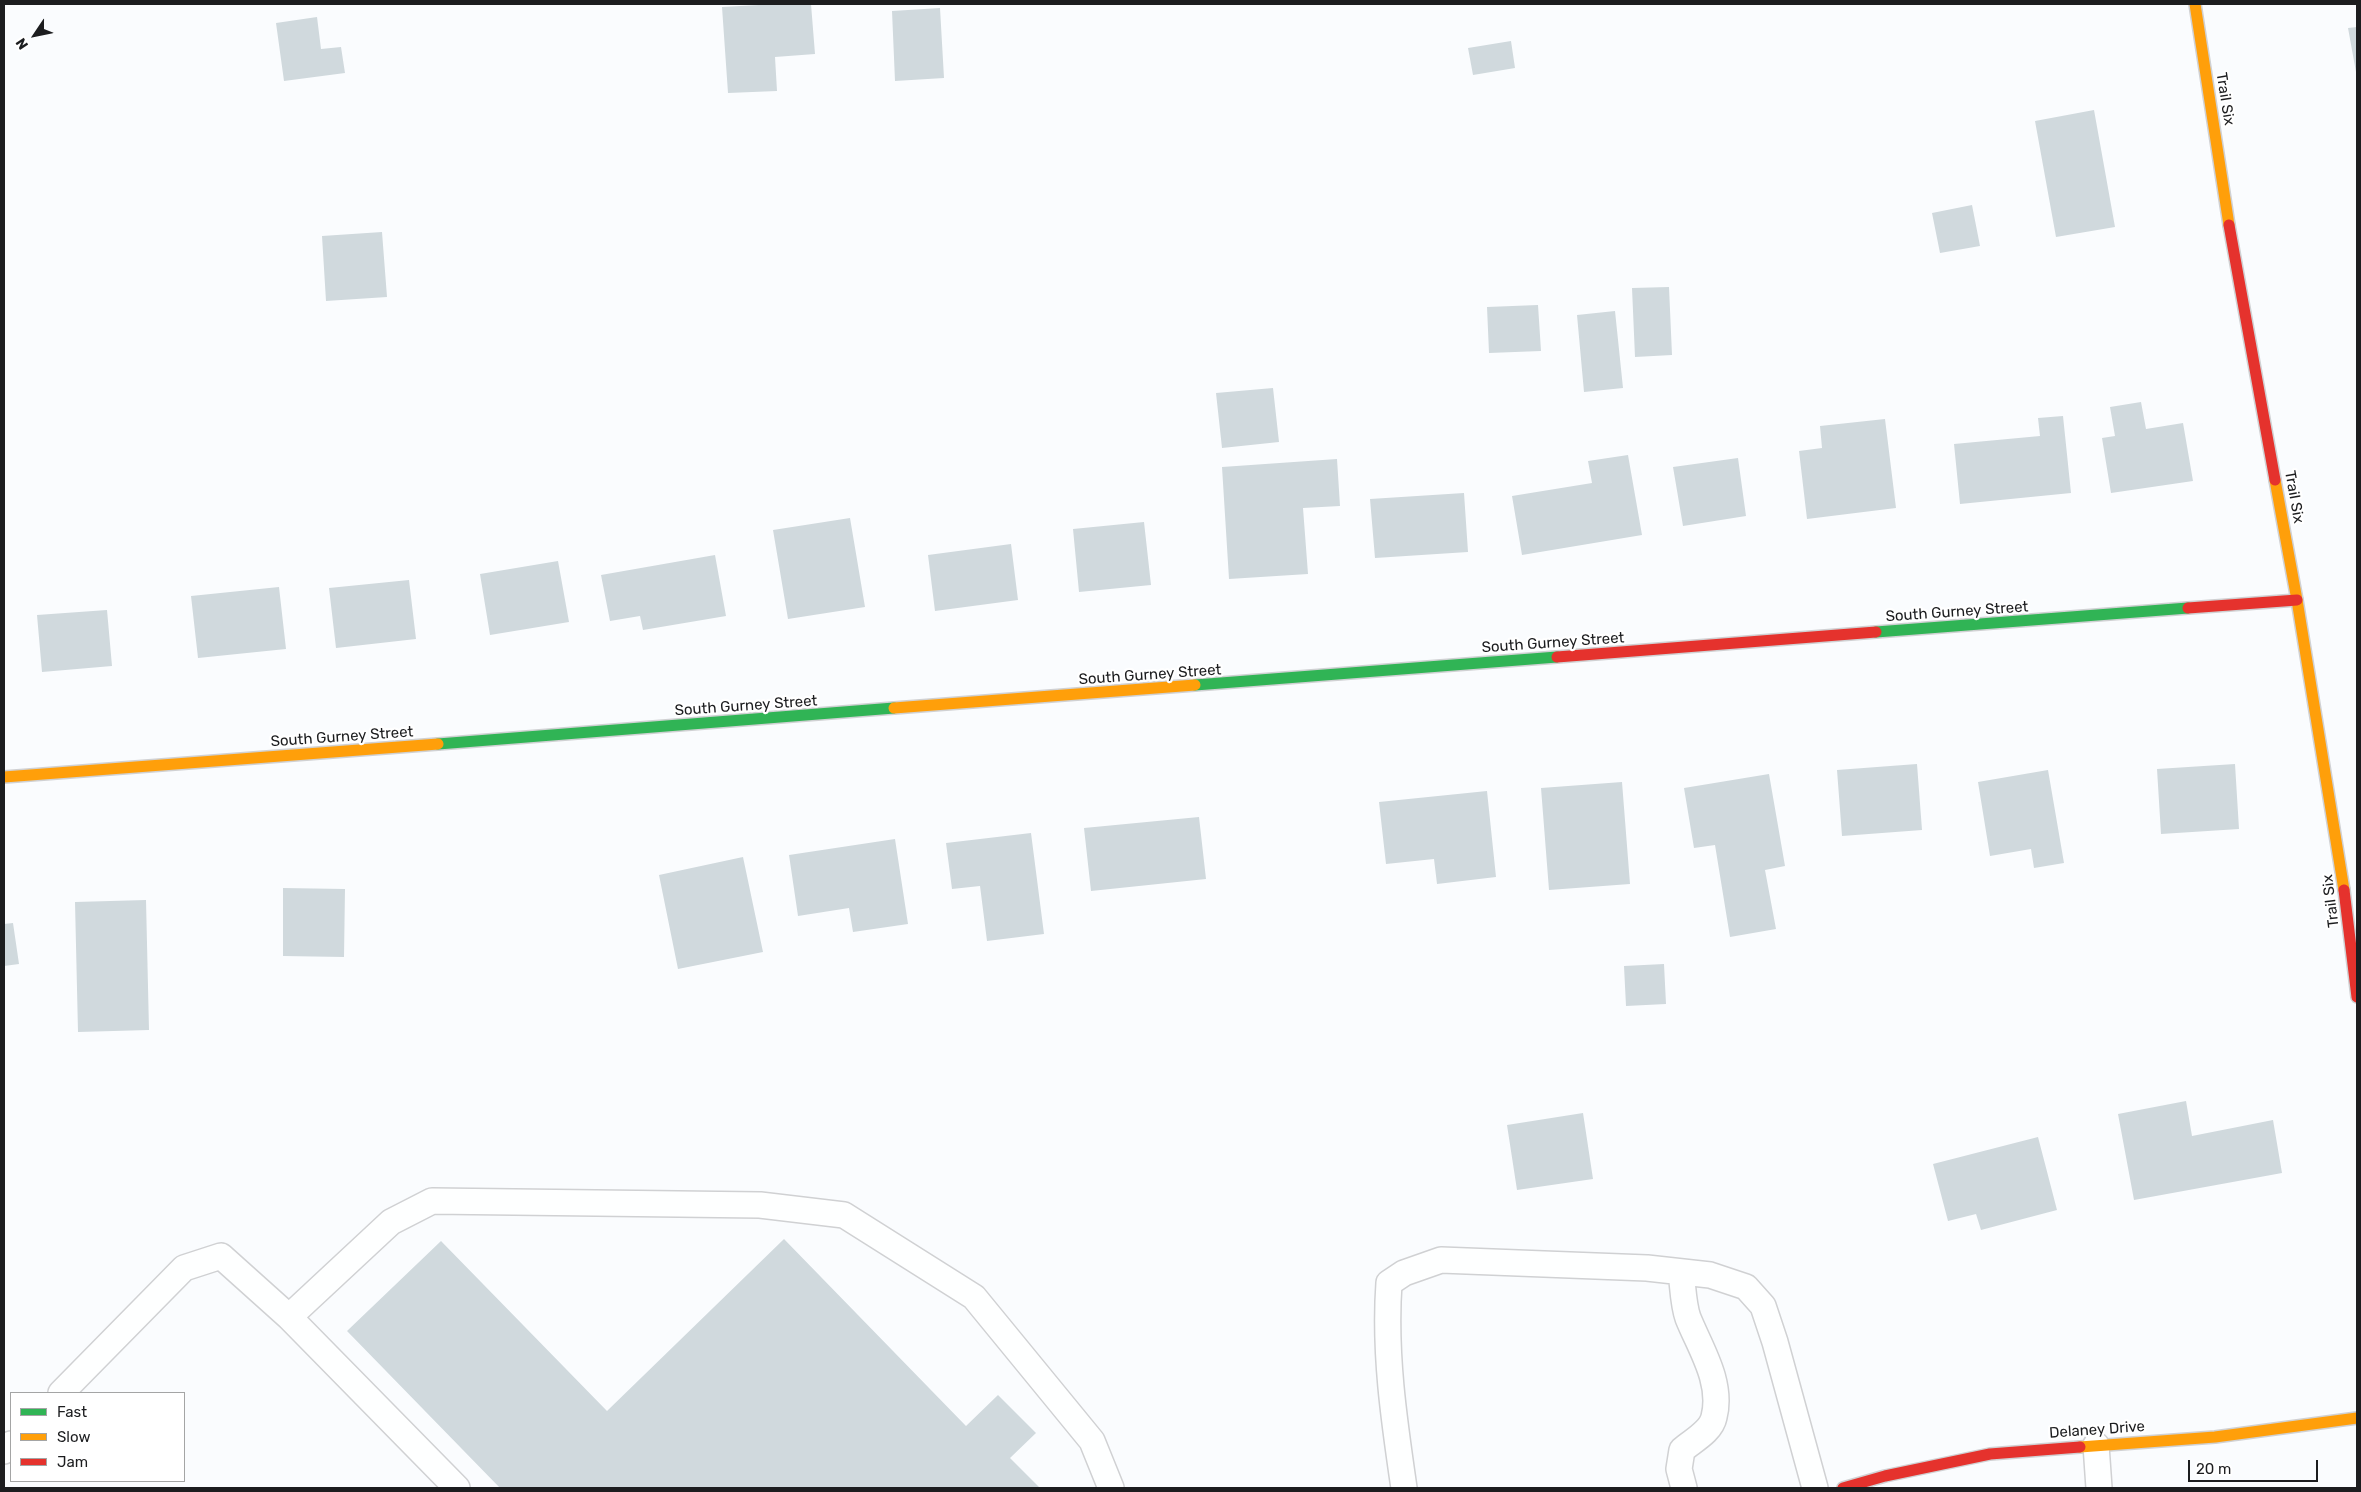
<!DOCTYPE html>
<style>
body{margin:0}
#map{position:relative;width:2361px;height:1492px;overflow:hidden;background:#fafcfe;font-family:Rubik,sans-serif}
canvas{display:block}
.frame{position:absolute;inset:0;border:5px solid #1c1d1f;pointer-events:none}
.legend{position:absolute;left:10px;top:1392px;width:175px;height:90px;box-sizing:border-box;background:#fff;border:1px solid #a4a5a5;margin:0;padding:6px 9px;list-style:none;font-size:15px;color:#1c1d1f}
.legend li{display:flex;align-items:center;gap:10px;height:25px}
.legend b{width:25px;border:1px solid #a4a5a5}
.north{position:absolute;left:10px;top:10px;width:50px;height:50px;-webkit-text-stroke:4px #fff;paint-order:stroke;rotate:236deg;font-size:14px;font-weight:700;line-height:20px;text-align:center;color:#1c1d1f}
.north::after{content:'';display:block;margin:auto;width:18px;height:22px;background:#1c1d1f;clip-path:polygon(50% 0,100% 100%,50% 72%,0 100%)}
.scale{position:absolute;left:2188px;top:1460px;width:130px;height:22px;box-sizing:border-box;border:2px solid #1c1d1f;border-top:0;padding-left:6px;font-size:15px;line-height:18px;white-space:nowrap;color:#1c1d1f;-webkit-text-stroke:4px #fff;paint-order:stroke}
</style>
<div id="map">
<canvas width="2361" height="1492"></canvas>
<div class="frame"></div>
<ul class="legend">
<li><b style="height:6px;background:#30b455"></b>Fast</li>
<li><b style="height:6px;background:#ff9f0a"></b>Slow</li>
<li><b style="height:6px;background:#e5322d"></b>Jam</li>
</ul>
<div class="north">N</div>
<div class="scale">20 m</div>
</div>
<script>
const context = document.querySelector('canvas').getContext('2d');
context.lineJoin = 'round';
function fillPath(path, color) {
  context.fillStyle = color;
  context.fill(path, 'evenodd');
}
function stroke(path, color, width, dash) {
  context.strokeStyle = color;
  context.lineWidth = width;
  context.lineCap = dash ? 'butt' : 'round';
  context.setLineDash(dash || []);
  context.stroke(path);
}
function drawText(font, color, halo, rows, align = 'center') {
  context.font = font + ' Rubik,sans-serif';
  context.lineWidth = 4.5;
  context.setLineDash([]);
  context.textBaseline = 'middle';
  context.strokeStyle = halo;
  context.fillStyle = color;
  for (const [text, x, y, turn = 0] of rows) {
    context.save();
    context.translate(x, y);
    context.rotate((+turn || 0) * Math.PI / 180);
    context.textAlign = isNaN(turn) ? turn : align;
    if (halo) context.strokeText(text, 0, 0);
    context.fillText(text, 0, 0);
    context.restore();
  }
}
fillPath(new Path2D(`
 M777 4H811L815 54 775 57 777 91 728 93 722 7Z
 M940 8 944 78 895 81 892 11Z
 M317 17 321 49 341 47 345 73 284 81 276 23Z
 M2357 27V72H2356L2348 28Z
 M1511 41 1515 68 1473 75 1468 48Z
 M2094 110 2115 227 2056 237 2035 121Z
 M1972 205 1980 246 1940 253 1932 213Z
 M382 232 387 297 326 301 322 236Z
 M1669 287 1672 355 1635 357 1632 288Z
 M1538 305 1541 351 1489 353 1487 307Z
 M1615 311 1623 388 1584 392 1577 315Z
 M1273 388 1279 442 1222 448 1216 393Z
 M2141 402 2146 429 2183 423 2193 481 2111 493 2102 438 2115 436 2110 407Z
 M2063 416 2071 493 1960 504 1954 444 2040 436 2038 418Z
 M1885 419 1896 508 1807 519 1799 451 1822 448 1820 426Z
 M1628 455 1642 535 1522 555 1512 496 1592 483 1588 461Z
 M1738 458 1746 516 1683 526 1673 467Z
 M1337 459 1340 506 1303 508 1308 574 1229 579 1222 467Z
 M1464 493 1468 552 1375 558 1370 499Z
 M850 518 865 607 788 619 773 530Z
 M1144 522 1151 585 1079 592 1073 529Z
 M1011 544 1018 600 935 611 928 555Z
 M715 555 726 616 643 630 640 616 610 621 601 575Z
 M558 561 569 622 490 635 480 574Z
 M409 580 416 639 336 648 329 588Z
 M279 587 286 649 198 658 191 596Z
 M107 610 112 666 42 672 37 615Z
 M1917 764 1922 830 1842 836 1837 770Z
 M2235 764 2239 829 2161 834 2157 769Z
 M2048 770 2064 863 2034 868 2031 849 1990 856 1978 782Z
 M1769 774 1785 866 1765 870 1776 929 1730 937 1715 845 1694 848 1684 788Z
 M1622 782 1630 884 1549 890 1541 788Z
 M1487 791 1496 877 1437 884 1434 859 1386 864 1379 802Z
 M1199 817 1206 879 1091 891 1084 828Z
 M1031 833 1044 934 987 941 980 886 952 889 946 843Z
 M895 839 908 924 853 932 849 908 798 916 789 855Z
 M743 857 763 952 678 969 659 875Z
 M283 888 345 889 344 957 283 956Z
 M146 900 149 1030 78 1032 75 902Z
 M13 923 19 964 4 966V924Z
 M1664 964 1666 1004 1626 1006 1624 966Z
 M2186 1101 2192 1136 2273 1120 2282 1173 2134 1200 2118 1114Z
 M1583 1113 1593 1179 1517 1190 1507 1125Z
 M2038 1137 2057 1210 1981 1230 1976 1214 1948 1221 1933 1164Z
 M784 1239 966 1426 998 1395 1036 1433 1010 1458 1040 1488H500L347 1331 441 1241 607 1411Z`), '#d0d9dd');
const lane = new Path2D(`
 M1681 1272C1683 1286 1683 1304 1688 1318 1700 1348 1723 1382 1714 1417 1711 1432 1692 1441 1682 1450L1679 1469 1684 1488
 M61 1393 184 1268 221 1256 289 1317
 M2096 1445 2099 1488
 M4 1451 11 1444
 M457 1488 289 1317 391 1222 432 1201 760 1205 844 1215 974 1297 1092 1441 1111 1488
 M1404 1488C1394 1420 1384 1352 1389 1283L1404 1273 1441 1260 1647 1268 1710 1275 1746 1287 1763 1306 1775 1342 1815 1488`);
const fast = new Path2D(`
 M1876 632 2188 608
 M1195 685 1557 657
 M438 744 894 708`);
const slow = new Path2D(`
 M2195 4 2229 225
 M2275 480 2297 600 2344 890
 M894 708 1195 685
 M4 777 438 744
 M2080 1447 2215 1437 2357 1418`);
const jam = new Path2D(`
 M2229 225 2275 480
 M2188 608 2297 600
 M1557 657 1876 632
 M2344 890 2357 997
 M1843 1488 1885 1476 1990 1454 2080 1447`);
stroke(lane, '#d0d1d3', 28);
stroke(fast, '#d0d1d3', 14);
stroke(slow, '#d0d1d3', 14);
stroke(jam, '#d0d1d3', 14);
stroke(lane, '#feffff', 25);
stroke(fast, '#30b455', 11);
stroke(slow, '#ff9f0a', 11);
stroke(jam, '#e5322d', 11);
drawText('15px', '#1c1d1f', '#fff', [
 ["Trail Six",2225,99,81],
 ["Trail Six",2294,497,80],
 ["South Gurney Street",1957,612,-4],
 ["South Gurney Street",1553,643,-4],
 ["South Gurney Street",1150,675,-4],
 ["South Gurney Street",746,706,-4],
 ["South Gurney Street",342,737,-4],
 ["Trail Six",2331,901,-97],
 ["Delaney Drive",2097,1430,-4]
]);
</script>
